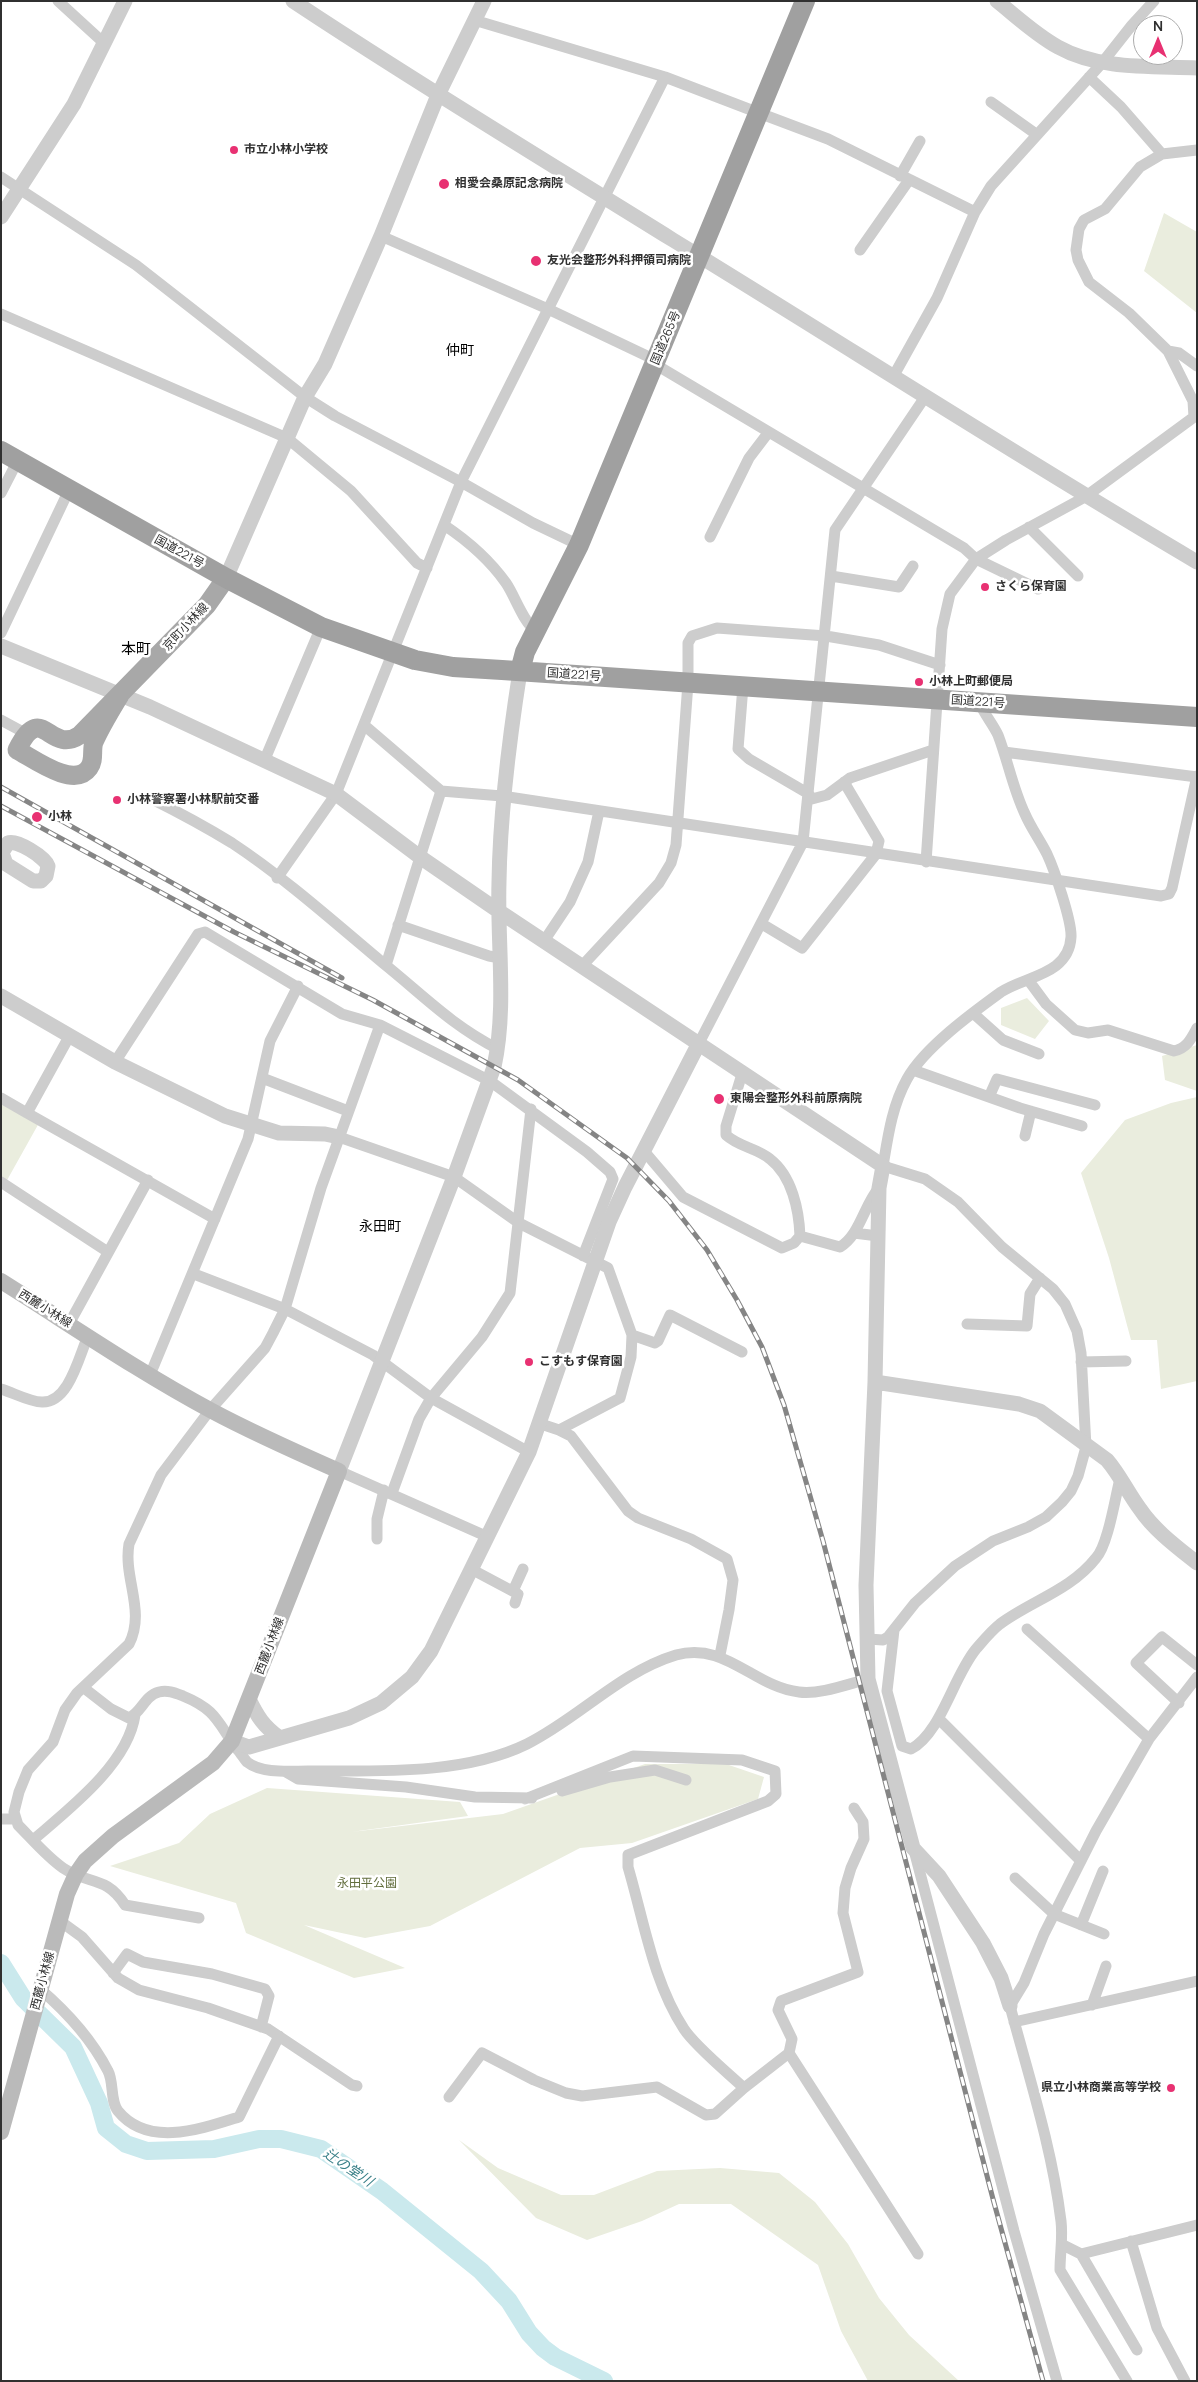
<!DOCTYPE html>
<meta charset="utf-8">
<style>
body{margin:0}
#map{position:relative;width:1198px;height:2382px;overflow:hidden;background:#fff;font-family:Manrope,sans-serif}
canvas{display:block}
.frame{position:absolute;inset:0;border:2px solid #303030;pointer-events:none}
.north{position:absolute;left:1133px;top:15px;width:50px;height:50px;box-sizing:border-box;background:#fff;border:1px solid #acacac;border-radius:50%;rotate:0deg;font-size:14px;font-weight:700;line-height:20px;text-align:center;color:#303030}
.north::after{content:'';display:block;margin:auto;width:18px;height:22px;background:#e83172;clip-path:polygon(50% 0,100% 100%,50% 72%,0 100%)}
</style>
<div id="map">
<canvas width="1198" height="2382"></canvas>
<div class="frame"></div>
<div class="north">N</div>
</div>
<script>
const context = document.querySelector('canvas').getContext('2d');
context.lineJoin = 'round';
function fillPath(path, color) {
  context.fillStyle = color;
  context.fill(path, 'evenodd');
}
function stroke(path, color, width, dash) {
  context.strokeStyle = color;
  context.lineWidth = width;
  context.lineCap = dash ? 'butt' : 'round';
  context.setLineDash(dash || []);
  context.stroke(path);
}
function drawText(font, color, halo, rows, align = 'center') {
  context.font = font + ' Manrope,"Noto Sans JP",sans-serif';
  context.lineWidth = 5;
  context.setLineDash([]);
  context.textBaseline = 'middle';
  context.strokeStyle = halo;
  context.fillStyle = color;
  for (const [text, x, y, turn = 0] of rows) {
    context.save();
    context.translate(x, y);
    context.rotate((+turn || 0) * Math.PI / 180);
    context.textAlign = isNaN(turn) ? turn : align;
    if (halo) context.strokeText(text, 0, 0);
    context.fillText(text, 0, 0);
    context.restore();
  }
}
fillPath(new Path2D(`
 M1164 213 1197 232V313L1144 271Z
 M1027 998 1049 1021 1035 1039 1001 1025V1008Z
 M1197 1045V1091L1165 1080 1162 1056Z
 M1197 1097V1381L1161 1389 1157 1340H1131L1109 1258 1081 1173 1125 1120 1171 1103Z
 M1 1103 39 1123 6 1182 1 1179Z
 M645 1764H726L764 1777 758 1799 632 1843 580 1848 430 1926 365 1938 304 1925 405 1968 354 1978 246 1933 236 1903 110 1866 179 1843 210 1814 267 1788 460 1802 468 1816 351 1832 503 1814Z
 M459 2140 498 2168 561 2195H594L657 2171 720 2168 779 2173 815 2202 848 2244 879 2298 909 2335 959 2381H868L841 2331 818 2265 731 2204H679L642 2221 587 2240 536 2218Z`), '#eaedde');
stroke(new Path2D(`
 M1 1963 23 1998 73 2047 99 2103 106 2128 126 2144 147 2151 214 2149 259 2139H281L321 2149 382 2191 481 2271 509 2301 529 2333 543 2348 555 2357 604 2381`), '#cae9ed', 18);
stroke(new Path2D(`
 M58 1 105 44
 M474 20 665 77 759 113 828 139 975 212
 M1089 77 1121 107 1162 154
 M991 102 1036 134
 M900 176 920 141
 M1 177 136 265 305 397 335 416 461 482 533 523 579 545
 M381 236 548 309 647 356 663 369 964 548 976 559 1038 589
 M860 250 909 180
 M1 314 287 438 351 491 417 563 427 568
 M1168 351 1179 353 1197 366
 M893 377 937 298 975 212 991 186 1102 63 1132 25 1154 1
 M1 493 18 460
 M444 525C468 541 489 559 506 583 515 596 524 624 536 631
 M1029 527 1078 576
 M710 537 749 458 768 433
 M831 576 899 587 913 566
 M1 633 69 490
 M743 686 738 749 749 759 809 794
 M1 720 25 733
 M364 725 441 791 502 796 1161 896 1169 894 1172 888 1197 776
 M1004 752 1197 777
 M265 759 321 627
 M152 799C180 813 206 827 232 843 285 878 334 922 383 963 423 995 451 1025 498 1049
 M808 800 827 795 850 778 933 750
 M926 862 942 629 950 594 976 559 1006 540 1085 497 1194 417 1193 401 1168 351 1129 313 1089 282 1078 260 1076 250 1079 229 1084 220 1105 209 1140 167 1162 154 1197 150
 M277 878 336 794 461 482 665 77
 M762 924 802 948 876 854 879 841 844 782
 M398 925 489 956 500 958
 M544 941 570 902 588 862 599 811
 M386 965 441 791
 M582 966 659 883 671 863 676 845 688 683V643L692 636 717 628 826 636 879 645 940 665
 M1029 981 1046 1004 1075 1030 1088 1033 1108 1030 1174 1051C1187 1048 1191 1039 1197 1028
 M974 1014 1003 1040 1039 1054
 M698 1045 803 842 835 530 925 397
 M115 1062 198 934 205 932 342 1014 380 1025 490 1081 587 1152 610 1172 613 1179 583 1256
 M913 1070 1020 1108 1082 1126
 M262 1078 348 1111
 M989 1097 997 1079 1095 1105
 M1 1098 27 1113 70 1035
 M27 1113 215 1219
 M1025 1136 1031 1111
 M339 1137 454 1177 519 1223 608 1268 632 1335 631 1357 620 1398 559 1430
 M644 1151 683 1197 782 1248 794 1243 800 1236C799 1210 792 1176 770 1159 757 1148 739 1147 726 1135V1126L742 1074
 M1 1182 108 1252
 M854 1233 878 1236
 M800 1236 840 1247C860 1235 864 1205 879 1188
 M194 1274 285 1309 373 1355 431 1398 529 1452
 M69 1324 148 1180
 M967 1324 1027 1326 1030 1294 1040 1278
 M632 1335 655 1343 658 1341 670 1315 742 1352
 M1081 1362 1126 1361
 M150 1375 248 1139 270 1041 298 986
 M1 1389C14 1393 30 1402 42 1402 69 1403 79 1356 88 1336
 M541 1424 559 1430 571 1436 628 1511 638 1518 691 1539 727 1559 733 1580 729 1610 720 1655
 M339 1471 488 1537
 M392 1493 419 1419 431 1398 482 1337 510 1293 531 1109
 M377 1539V1519L384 1490
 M471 1569 518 1594 515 1603
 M513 1591 523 1569
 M1027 1629 1149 1739
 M894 1630 887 1691 902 1746 911 1749C941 1733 953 1677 976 1649 983 1641 991 1631 1000 1624 1031 1601 1071 1590 1096 1558 1108 1545 1115 1498 1120 1479
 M868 1639 883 1640 888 1637 915 1603 955 1566 993 1541 1028 1527 1046 1517 1062 1502 1071 1491 1078 1476 1086 1447 1081 1353 1077 1331 1065 1304 1053 1289 1002 1247 958 1202 925 1179 883 1166C888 1136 892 1106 907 1079 924 1048 972 1013 1001 992 1025 976 1069 975 1071 937 1072 921 1054 869 1047 854 1040 840 1031 828 1025 814 1013 789 1008 761 998 735 993 724 984 714 979 702
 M84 1688 111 1709 129 1718C142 1712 144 1696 159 1692 168 1690 175 1693 183 1696 217 1710 217 1722 237 1749 241 1753 244 1759 247 1762 262 1774 290 1771 308 1771 377 1771 464 1775 527 1744 579 1718 620 1672 676 1655 725 1641 754 1687 799 1692 819 1695 848 1684 868 1679
 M1179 1703 1136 1663 1162 1637 1197 1665
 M939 1719 1081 1861
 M286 1772 298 1779 406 1787 475 1797 532 1798
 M562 1791 610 1777 655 1770 686 1780
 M525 1799 633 1756 742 1760 775 1771 776 1794 768 1801 628 1855V1867C644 1921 653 1982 684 2029 695 2046 728 2073 744 2088
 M1 1819H15
 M33 1840C69 1809 128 1764 135 1715
 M914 1850 1014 2231 1057 2381
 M1015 1878 1054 1914 1104 1934
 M199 1918 125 1905C106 1875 88 1885 63 1868 46 1856 32 1839 18 1825L14 1812 19 1792 28 1770 53 1742 65 1710 77 1693 129 1644C146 1611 123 1578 129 1544L161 1475 210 1410 265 1348 273 1333 285 1309 321 1188 380 1025
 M60 1921 82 1937 118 1978 139 1990 208 2008 268 2029 352 2085 357 2086
 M1081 1925 1103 1871
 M113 1973 127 1954 143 1962 212 1974 265 1989 269 1996 261 2027
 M40 1989C68 2013 91 2038 108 2071 114 2082 110 2101 118 2111 148 2148 201 2129 239 2117L279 2036
 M1092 2005 1106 1966
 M1014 2022 1197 1981
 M789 2053 918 2254
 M449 2097 482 2053 534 2080 566 2093 582 2096 657 2087 706 2115 715 2114 744 2088 789 2053 792 2039 778 2010 781 2001 858 1972 843 1913 845 1888 851 1868 864 1839 863 1822 854 1808
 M1131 2241 1157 2328 1185 2381
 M1063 2245 1081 2254 1197 2225
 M1081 2254 1137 2350
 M1127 2381 1060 2270C1060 2253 1063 2238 1061 2221 1052 2148 1029 2077 1010 2006L1024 1983 1044 1934 1096 1831 1149 1739 1197 1677`), '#cdcdcd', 11);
stroke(new Path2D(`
 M293 1C418 84 546 161 673 240 848 347 1020 458 1197 562
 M997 1C1017 17 1036 35 1058 47 1099 70 1151 66 1197 68
 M1 217 74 104 125 1
 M226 578 305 397 325 364 381 236 438 95 484 1
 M1 646 150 707 336 794 420 857 500 912 883 1166 879 1188 875 1382 866 1585 868 1679 913 1848 939 1876 983 1943 1001 1978 1010 2006
 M1 854 8 843C16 839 45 857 48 866L46 876 41 881H33L6 864 2 853
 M1 996 115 1062 225 1116 279 1133 325 1134 339 1137
 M875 1382 1019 1404 1040 1411 1107 1460C1120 1475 1128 1493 1140 1509 1154 1530 1177 1547 1197 1563
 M339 1471 454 1177 494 1067C507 1007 497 943 499 882 500 811 509 741 520 671
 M249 1699C257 1716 264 1727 280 1738
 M232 1741 249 1747 349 1718 381 1703 412 1677 431 1651 529 1452 609 1222 625 1187 698 1045`), '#cdcdcd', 15);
stroke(new Path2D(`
 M1 1281C71 1325 139 1372 212 1411 253 1433 296 1452 339 1471L232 1741 213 1763 113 1836 85 1861 76 1874 67 1894 1 2132`), '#bababa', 16);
stroke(new Path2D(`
 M120 695C111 710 101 726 94 742 91 750 95 760 89 768 74 789 34 759 17 750 42 699 49 756 80 735L207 605 226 578`), '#a8a8a8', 19);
stroke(new Path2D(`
 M1 451 226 578 321 627 415 660 453 667 502 670 1197 717
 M520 671 525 652 579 545 805 1`), '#a0a0a0', 20);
const rail = new Path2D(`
 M1 787 342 978
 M1 806 234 932 373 1000 518 1080 627 1158 669 1201 707 1250 737 1300 762 1347 784 1405 823 1541 993 2199 1043 2381`);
stroke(rail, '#858585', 5);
stroke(rail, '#fff', 3, [9]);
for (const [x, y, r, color] of [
 [234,150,5,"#e83172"],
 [444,184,6,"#e83172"],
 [536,261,6,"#e83172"],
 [985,587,5,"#e83172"],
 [919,682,5,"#e83172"],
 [117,800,5,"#e83172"],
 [37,817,6,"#e83172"],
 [719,1099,6,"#e83172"],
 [529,1362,5,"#e83172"],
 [1171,2088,5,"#e83172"]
]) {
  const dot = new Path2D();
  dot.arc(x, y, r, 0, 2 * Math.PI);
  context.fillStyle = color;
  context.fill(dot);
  stroke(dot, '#fff', 2);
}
drawText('bold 12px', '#303030', '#fff', [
 ["市立小林小学校",244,150],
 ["相愛会桑原記念病院",455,184],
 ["友光会整形外科押領司病院",547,261],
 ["さくら保育園",995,587],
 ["小林上町郵便局",929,682],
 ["小林警察署小林駅前交番",127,800],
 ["小林",48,817],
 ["東陽会整形外科前原病院",730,1099],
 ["こすもす保育園",539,1362],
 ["県立小林商業高等学校",1161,2088,"right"]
], 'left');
drawText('12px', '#303030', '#fff', [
 ["国道265号",666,338,-67],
 ["国道221号",179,552,29],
 ["京町小林線",186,627,-47],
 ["国道221号",574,675,4],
 ["国道221号",978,702,4],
 ["西麓小林線",45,1309,32],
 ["西麓小林線",270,1646,-69],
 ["西麓小林線",43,1981,-75]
]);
drawText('12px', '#616d3c', '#fff', [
 ["永田平公園",367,1884]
]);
drawText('14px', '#000', '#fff', [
 ["仲町",460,351],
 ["永田町",380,1227]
]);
drawText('italic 14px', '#387f87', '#fff', [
 ["辻の堂川",348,2168,34]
]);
drawText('15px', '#000', '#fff', [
 ["本町",136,650]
]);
</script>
